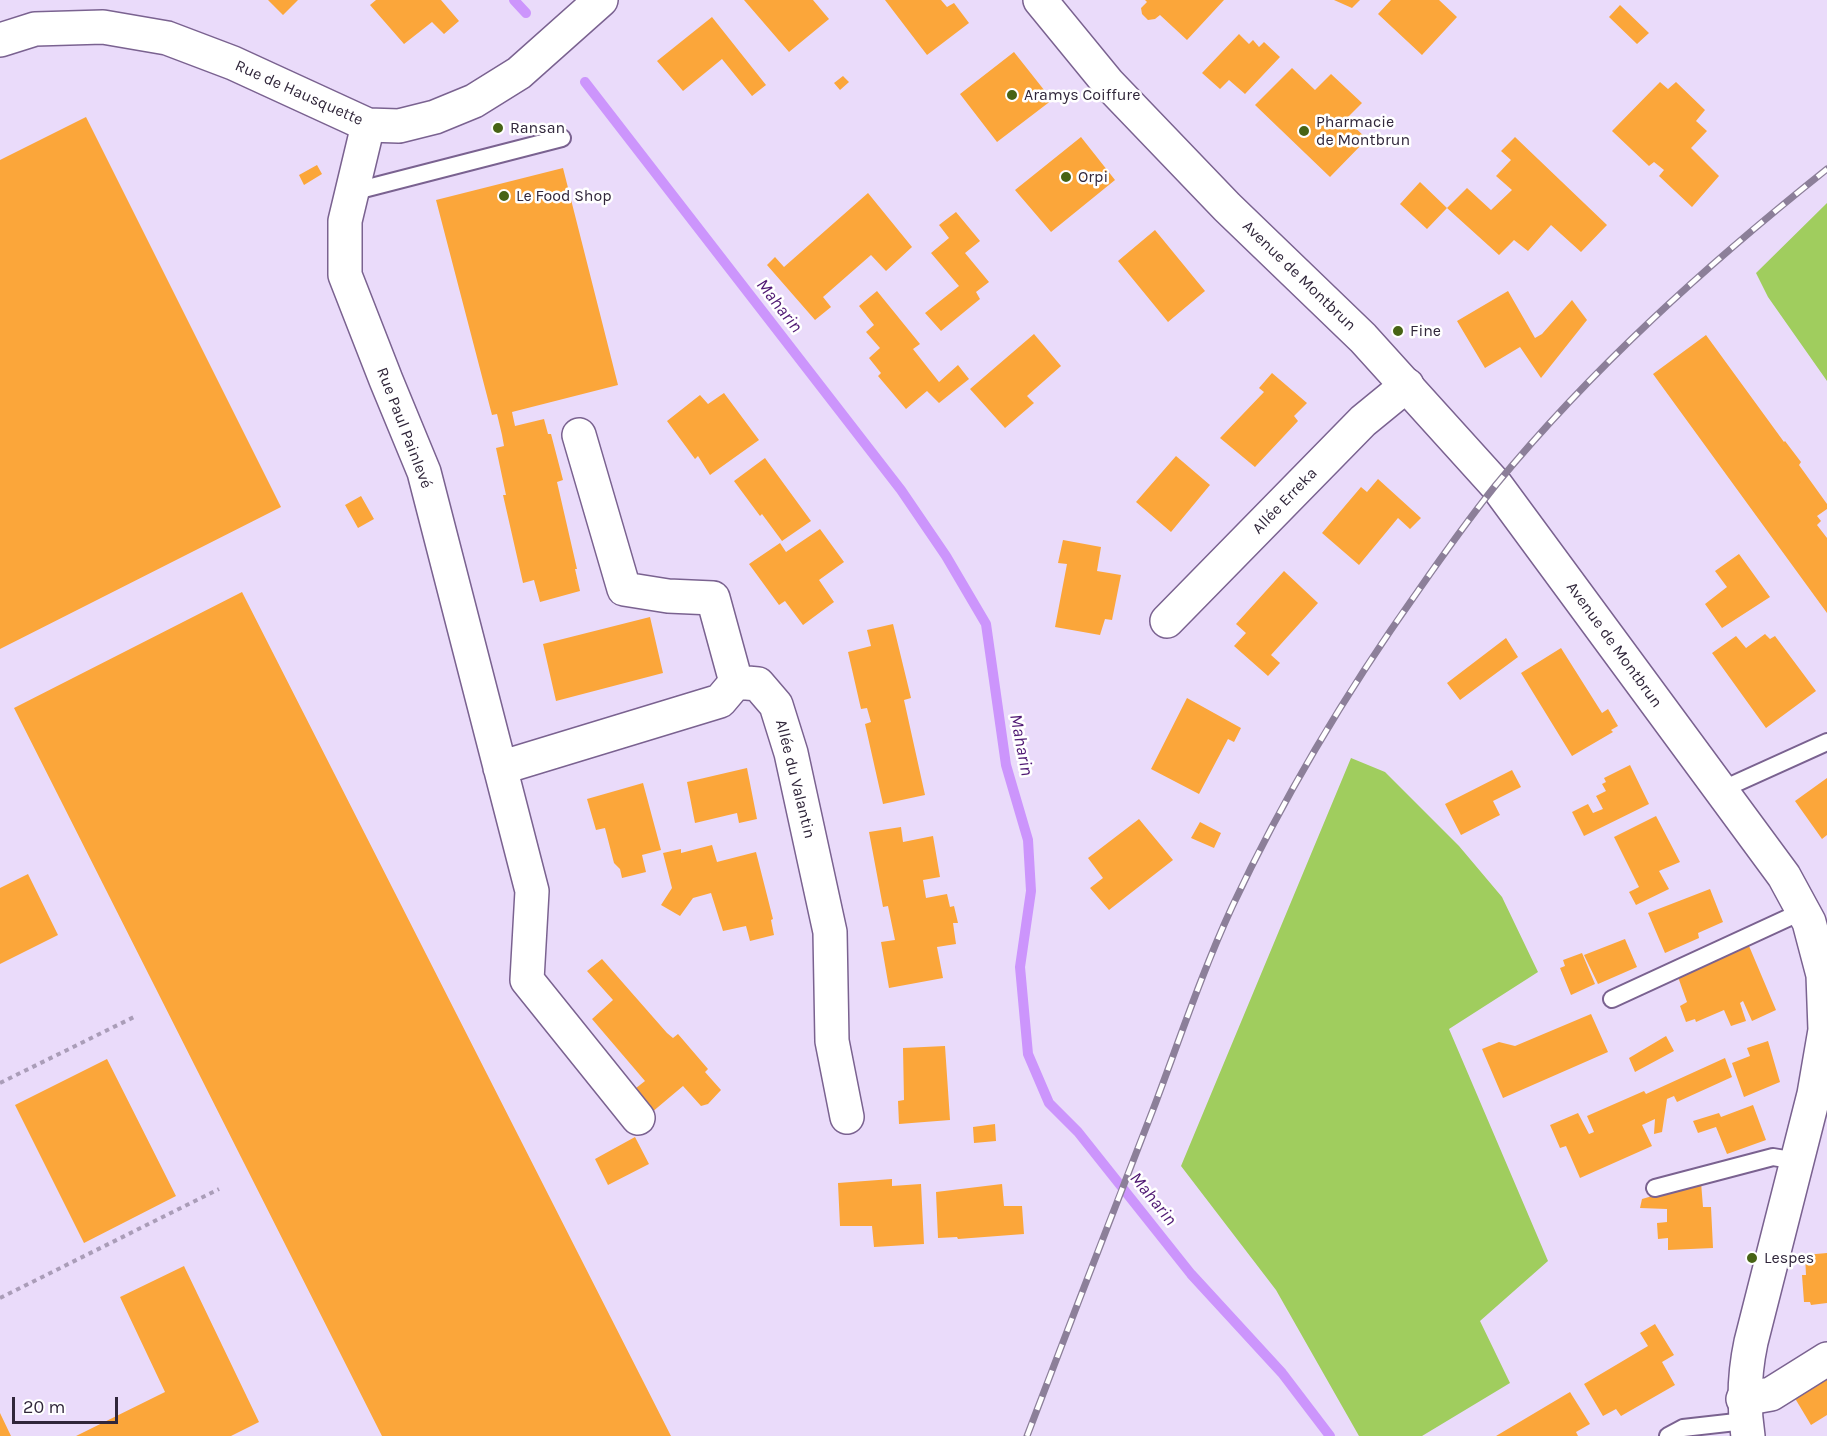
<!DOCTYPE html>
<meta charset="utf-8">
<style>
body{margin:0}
#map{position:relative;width:1827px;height:1436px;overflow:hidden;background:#eadbfa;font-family:Karla,sans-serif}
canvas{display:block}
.scale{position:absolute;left:12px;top:1397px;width:106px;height:27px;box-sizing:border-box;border:3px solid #30263a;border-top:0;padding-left:8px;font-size:18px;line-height:21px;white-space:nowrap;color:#30263a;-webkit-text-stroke:4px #fff;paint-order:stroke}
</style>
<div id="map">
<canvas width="1827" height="1436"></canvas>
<div class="scale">20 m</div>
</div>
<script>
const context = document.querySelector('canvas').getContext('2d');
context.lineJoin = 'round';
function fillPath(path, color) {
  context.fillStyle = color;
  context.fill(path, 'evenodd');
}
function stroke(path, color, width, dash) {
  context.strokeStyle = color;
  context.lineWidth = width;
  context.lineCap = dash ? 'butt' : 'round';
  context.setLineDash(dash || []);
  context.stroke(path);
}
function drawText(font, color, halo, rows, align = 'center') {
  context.font = font + ' Karla,sans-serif';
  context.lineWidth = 5;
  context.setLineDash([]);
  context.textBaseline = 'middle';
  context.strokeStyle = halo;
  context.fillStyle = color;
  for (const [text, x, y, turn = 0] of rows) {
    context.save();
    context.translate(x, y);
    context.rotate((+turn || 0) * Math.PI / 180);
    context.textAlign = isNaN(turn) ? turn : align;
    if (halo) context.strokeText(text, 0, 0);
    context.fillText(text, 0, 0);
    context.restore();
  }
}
fillPath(new Path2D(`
 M1827 203V381L1768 297 1756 273Z
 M1351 758 1385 772 1459 846 1502 897 1538 972 1449 1029 1548 1261 1480 1321 1510 1383 1422 1436H1359L1276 1290 1181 1166Z`), '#a0cd5e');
stroke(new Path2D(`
 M514 0 526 13
 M585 82 901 490 946 556 986 624 1006 765 1028 840 1031 891 1020 967 1028 1054 1049 1103 1078 1132 1191 1274 1282 1373 1330 1436`), '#cc95fc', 10);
fillPath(new Path2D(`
 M268 0H298L283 15Z
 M376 0H441L459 21 444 34 432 22 404 44 370 5Z
 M744 0H813L829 19 789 52Z
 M885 0H941L947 7 954 3 969 23 927 55Z
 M1145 0H1224L1187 40 1160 15 1155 19 1148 20 1142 14 1141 8 1147 2Z
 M1334 0H1360L1352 8Z
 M1391 0H1439L1457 17 1422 55 1378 14Z
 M1620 5 1649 33 1637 44 1609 17Z
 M712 17 766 85 752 96 722 59 683 91 657 61Z
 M1239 34 1249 44 1253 40 1259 47 1264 42 1280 57 1245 94 1229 80 1220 89 1202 73Z
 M1014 52 1052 100 997 142 960 94Z
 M1292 68 1315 90 1331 74 1362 103 1346 119 1367 139 1330 177 1255 105Z
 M843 76 849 82 840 90 834 83Z
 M1660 82 1668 89 1676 82 1705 110 1696 121 1707 131 1691 148 1719 176 1692 207 1659 176 1664 170 1654 162 1649 166 1612 131Z
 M86 117 281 507 0 649V160Z
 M1081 137 1115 180 1051 232 1015 190Z
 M1515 137 1607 225 1581 252 1551 225 1528 251 1514 240 1499 255 1447 208 1467 188 1491 210 1512 190 1496 176 1511 160 1501 151Z
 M317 165 322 174 304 185 299 175Z
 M563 168 618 385 512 412 515 426 544 419 548 434H551L563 480 557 482 577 569H575L580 591 540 602 534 580 523 583 503 495H506L496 448 504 446 502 435 497 414 492 415 436 200Z
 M1420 182 1447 208 1427 229 1400 204Z
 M868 193 912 247 886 271 871 255 823 297 831 307 815 320 767 265 775 257 784 267Z
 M956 212 980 241 965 253 989 282 976 292 980 299 941 331 925 313 959 286 931 253 949 238 939 225Z
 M1155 230 1205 291 1168 322 1118 261Z
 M877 291 920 344 913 349 939 382 958 365 969 379 939 403 927 391 906 409 878 376 881 373 869 358 880 348 866 332 874 325 859 306Z
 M1508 291 1535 338 1542 334 1572 300 1587 320 1541 378 1520 347 1485 368 1457 321Z
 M1034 334 1061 366 1027 396 1034 403 1005 428 970 389Z
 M1706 335 1784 442 1785 441 1801 462 1799 465 1827 504V509L1817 516 1821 521 1817 525 1827 538V613L1653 374Z
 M1272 373 1307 403 1294 416 1298 421 1255 467 1220 438 1264 392 1259 388Z
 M724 393 759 440 710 475 698 456 695 459 667 421 700 395 708 404Z
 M1176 456 1210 485 1171 532 1136 502Z
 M765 458 811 521 782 541 762 514 760 516 734 481Z
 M1378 479 1421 518 1410 529 1398 518 1359 565 1322 533 1361 487 1367 492Z
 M361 496 374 519 358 528 345 505Z
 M820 529 844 562 819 580 834 602 803 625 785 601 779 605 749 564 780 543 786 552Z
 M1063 540 1101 547 1097 571 1121 575 1112 620 1105 619 1100 635 1055 627 1067 564 1058 563Z
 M1739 554 1770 597 1722 628 1705 604 1727 587 1715 571Z
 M1284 571 1318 603 1271 655 1280 663 1268 676 1234 646 1246 633 1236 624Z
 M242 592 671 1436H382L14 708Z
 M650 617 663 673 556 701 543 644Z
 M893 624 911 698 904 700 925 795 883 804 865 724 871 722 867 708 861 709 848 652 871 646 867 630Z
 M1765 634 1770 639 1775 636 1816 691 1766 728 1712 653 1736 636 1746 648Z
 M1506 638 1518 657 1460 700 1447 683Z
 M1561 648 1602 713 1608 709 1618 726 1611 730 1613 732 1572 756 1521 673Z
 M1187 698 1241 728 1234 742 1228 739 1199 794 1151 769Z
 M1630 765 1649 804 1584 836 1572 812 1588 804 1593 813 1603 809 1596 796 1606 791 1602 784 1606 782 1604 778Z
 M747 768 757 819 739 823 737 813 695 823 687 782Z
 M1512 770 1521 787 1493 801 1500 815 1461 835 1445 804Z
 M1827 778V835L1822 839 1795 801Z
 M643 783 661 850 642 855 646 872 622 878 620 869 614 863 605 828 596 830 587 799Z
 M1656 816 1680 862 1659 871 1669 889 1636 905 1629 892 1639 887 1614 837Z
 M1139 819 1173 860 1109 910 1090 888 1103 878 1088 858Z
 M1200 822 1221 833 1214 848 1191 838Z
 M901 827 903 842 933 836 940 877 923 880 926 898 947 894 950 907 954 906 958 923H953L956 944 937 947 943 978 889 988 881 942 895 940 888 906 883 907 869 832Z
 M712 845 717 862 756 852 773 919 771 920 774 935 750 941 746 926 723 931 711 893 693 898 680 916 661 905 672 888 663 853 681 849V853Z
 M28 874 58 935 0 964V888Z
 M1710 889 1723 922 1698 933 1699 938 1665 953 1648 913Z
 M1625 939 1637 967 1598 984 1584 955Z
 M1749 946 1776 1010 1752 1021 1743 1001 1740 1003 1746 1021 1731 1026 1724 1010 1696 1022 1695 1019 1686 1022 1680 1006 1687 1002 1678 977Z
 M1582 953 1595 984 1571 995 1560 968 1565 966 1563 960Z
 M602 959 667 1033 673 1038 678 1034 708 1069 705 1072 721 1090 708 1104 701 1106 683 1086 651 1113 631 1092 645 1081 592 1019 613 1000 587 971Z
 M1591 1014 1608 1052 1503 1098 1482 1049 1499 1042 1515 1046Z
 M1666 1036 1674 1051 1635 1072 1629 1058Z
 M1768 1041 1780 1082 1744 1097 1732 1063 1750 1056 1747 1048Z
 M945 1046 950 1120 899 1124 898 1101 904 1100 903 1048Z
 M1725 1058 1732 1077 1677 1102 1674 1096 1667 1099 1662 1132 1654 1134 1655 1119 1642 1125 1652 1146 1580 1178 1566 1146 1560 1148 1550 1125 1578 1113 1589 1134 1594 1132 1587 1116 1644 1091 1646 1094Z
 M107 1059 176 1196 84 1243 15 1105Z
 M1753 1105 1766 1140 1727 1154 1716 1127 1698 1133 1693 1121 1719 1113 1721 1117Z
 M995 1124 996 1141 974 1143 973 1127Z
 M635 1137 649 1164 608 1185 595 1159Z
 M892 1179V1186L921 1184 924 1244 874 1247 872 1226H840L838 1183Z
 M1701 1182 1703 1207H1711L1713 1248 1668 1250V1238L1658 1239 1657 1223 1667 1222V1209L1640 1208 1642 1199Z
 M1002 1184 1004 1206H1022L1024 1234 958 1239 957 1237 938 1238 936 1192Z
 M1827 1253V1303L1811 1305 1810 1302H1804L1802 1275H1806L1805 1255Z
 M184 1266 259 1422 231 1436H76L165 1392 120 1297Z
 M1655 1324 1674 1355 1662 1362 1675 1385 1621 1416 1616 1409 1603 1416 1584 1384 1648 1346 1640 1333Z
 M1827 1375V1415L1811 1425 1793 1395Z
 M1570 1392 1590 1424 1576 1432 1578 1436H1496Z
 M0 1413 11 1436H0Z`), '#fba63a');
const service = new Path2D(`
 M352 192 562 138
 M1721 790 1827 742
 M1612 999 1803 911
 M1655 1188 1773 1157 1797 1161
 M1668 1436 1683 1428 1745 1421`);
const minor = new Path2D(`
 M368 125 345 221V275L386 380 424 472 532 891 527 980 638 1118
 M579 435 624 589 668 596 713 598 736 682
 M1167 621 1363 421 1407 385
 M500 768 720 701 736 682 758 684 776 705 791 753 830 932 832 1041 847 1117
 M1743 1399 1771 1394 1827 1359`);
const tertiary = new Path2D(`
 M1040 0 1108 83 1227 207 1363 338 1496 485 1784 876 1809 922 1823 975 1825 1030 1814 1094 1751 1342C1744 1375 1743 1403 1748 1436
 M0 40 35 29 103 27 167 38 233 63 368 125 399 126 435 117 474 101 519 73 601 0`);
stroke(service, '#7a6290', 20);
stroke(minor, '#7a6290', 36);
stroke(tertiary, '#7a6290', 36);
stroke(new Path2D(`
 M0 1083 134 1017
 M0 1298 219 1189`), '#aa9db8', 4, [4.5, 4.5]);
stroke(service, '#fff', 16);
stroke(minor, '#fff', 33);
stroke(tertiary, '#fff', 33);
const rail = new Path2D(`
 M1027 1436C1069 1326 1111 1217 1154 1107 1179 1041 1202 972 1232 907 1284 796 1347 691 1418 591 1443 555 1468 520 1495 486 1592 368 1708 264 1827 169`);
stroke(rail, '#8c7f99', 7);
stroke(rail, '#fff', 4.5, [14]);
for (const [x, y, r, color] of [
 [1012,95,6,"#476315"],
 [498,128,6,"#476315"],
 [1304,131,6,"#476315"],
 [1066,177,6,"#476315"],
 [504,196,6,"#476315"],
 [1398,331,6,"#476315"],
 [1752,1258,6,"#476315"]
]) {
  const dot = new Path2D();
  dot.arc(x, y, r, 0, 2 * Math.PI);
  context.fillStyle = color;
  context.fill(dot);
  stroke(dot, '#fff', 2);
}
drawText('16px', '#30263a', '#fff', [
 ["Rue de Hausquette",299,93,24],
 ["Avenue de Montbrun",1299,276,44],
 ["Rue Paul Painlevé",404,428,69],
 ["Allée Erreka",1285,501,-46],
 ["Avenue de Montbrun",1614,645,54],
 ["Allée du Valantin",795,779,76]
]);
drawText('16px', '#30263a', '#fff', [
 ["Aramys Coiffure",1024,95],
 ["Pharmacie",1316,122],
 ["de Montbrun",1316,140],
 ["Ransan",510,128],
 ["Orpi",1078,177],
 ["Le Food Shop",516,196],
 ["Fine",1410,331],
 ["Lespes",1764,1258]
], 'left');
drawText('italic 18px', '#4f1873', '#fff', [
 ["Maharin",779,306,52],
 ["Maharin",1021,745,79],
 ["Maharin",1153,1199,51]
]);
</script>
